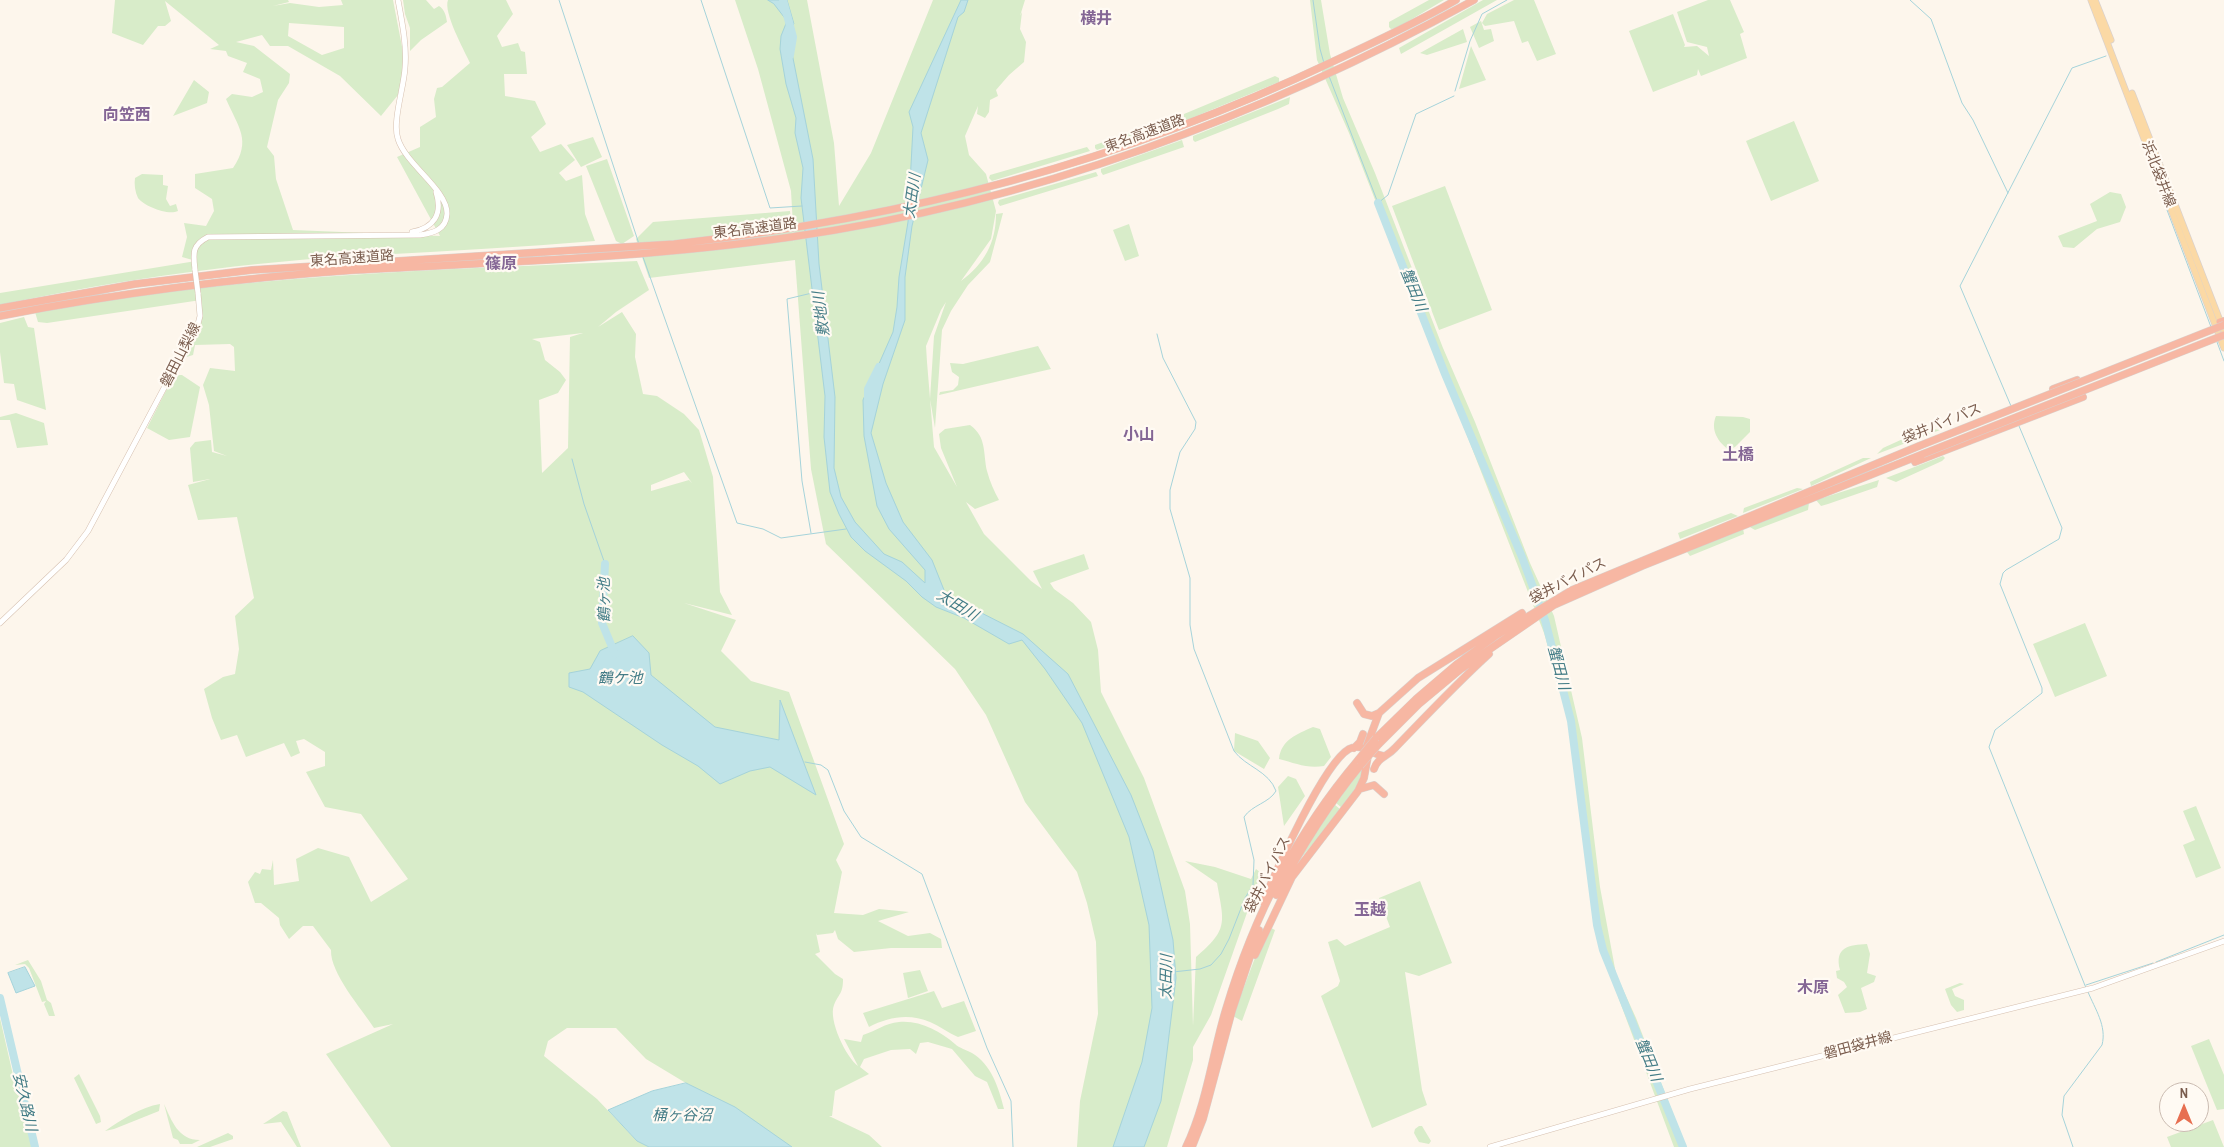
<!DOCTYPE html>
<meta charset="utf-8">
<style>
body{margin:0}
#map{position:relative;width:2224px;height:1147px;overflow:hidden;background:#fdf6ec;font-family:"Archivo Narrow",sans-serif}
canvas{display:block}
.north{position:absolute;left:2159px;top:1082px;width:50px;height:50px;box-sizing:border-box;background:#fffaf3;border:1px solid #cabbb1;border-radius:50%;rotate:0deg;font-size:14px;font-weight:700;line-height:20px;text-align:center;color:#7a5c4d}
.north::after{content:'';display:block;margin:auto;width:18px;height:22px;background:#e76f51;clip-path:polygon(50% 0,100% 100%,50% 72%,0 100%)}
</style>
<div id="map">
<canvas width="2224" height="1147"></canvas>
<div class="north">N</div>
</div>
<script>
const context = document.querySelector('canvas').getContext('2d');
context.lineJoin = 'round';
function fillPath(path, color) {
  context.fillStyle = color;
  context.fill(path, 'evenodd');
}
function stroke(path, color, width, dash) {
  context.strokeStyle = color;
  context.lineWidth = width;
  context.lineCap = dash ? 'butt' : 'round';
  context.setLineDash(dash || []);
  context.stroke(path);
}
function drawText(font, color, halo, rows, align = 'center') {
  context.font = font + ' "Archivo Narrow","Noto Sans JP",sans-serif';
  context.lineWidth = 4.5;
  context.setLineDash([]);
  context.textBaseline = 'middle';
  context.strokeStyle = halo;
  context.fillStyle = color;
  for (const [text, x, y, turn = 0] of rows) {
    context.save();
    context.translate(x, y);
    context.rotate((+turn || 0) * Math.PI / 180);
    context.textAlign = isNaN(turn) ? turn : align;
    if (halo) context.strokeText(text, 0, 0);
    context.fillText(text, 0, 0);
    context.restore();
  }
}
fillPath(new Path2D(`
 M115 0H288L289 2 273 6 290 3 319 7 343 5 341 0H393L404 57 402 90 381 116 340 76 288 46H270L262 35 236 42 254 46 290 74 289 83 278 100 267 147 274 156 276 179 293 230 440 236 397 157 420 147V127L436 117 434 99 437 88 442 87 470 63C464 50 443 12 448 0H506L513 14 497 36 502 47 518 43 521 51 525 52 527 74H504L505 96 535 101 546 124 531 137 540 152 561 144 575 160 559 173 566 181 582 175 585 214 595 241C522 247 449 251 375 255 252 261 121 279 0 305V293L196 261 182 257 187 237 184 223 206 226 214 211 212 199 195 188V174L233 168C252 140 238 127 226 99L232 94 252 97 263 92 260 79 243 72 247 63 228 56 226 51 210 49 219 45 165 1 171 21 165 26H158L143 45 112 33ZM289 23 344 27V48L322 55 288 36Z
 M403 0H426L434 9 439 6C445 10 446 16 447 22L421 40 410 51V28L405 14Z
 M735 0H807L834 143 839 206 871 153 933 0H1025L1020 16 1022 12 1020 29 1026 42 1024 62 1009 75 996 90 998 96 990 100 989 112 985 118 977 114 978 106 965 136 969 155 986 174 996 211 991 239 961 281C984 264 996 243 996 214L1003 213 990 262 968 285 951 311 942 330 935 428 930 399 934 336 946 302 941 310 926 346 927 362 934 447 957 487 941 448 939 434 945 429 970 425C987 437 983 453 987 471 990 482 994 491 999 500L975 509 966 502 984 534 1031 581 1042 589 1033 571 1084 554 1089 569 1050 583 1054 589 1073 603 1091 622 1098 650 1101 692 1144 778 1185 891 1190 924 1193 1026 1196 957C1229 929 1224 923 1217 883L1185 861 1215 867 1251 879 1256 869 1261 873 1211 1015 1193 1047V1060L1167 1147H1077L1080 1101 1098 1014 1096 942 1087 903 1077 872 1025 802 986 715 955 669 826 544 811 469 795 260 649 278 636 239 653 222 790 211 794 243 791 191 758 69Z
 M1310 0H1321L1330 54 1343 98 1375 173 1443 348 1475 422 1530 563 1554 616 1582 738 1600 887 1616 974 1636 1018 1686 1147H1674L1598 943 1569 720 1544 633 1349 133 1317 60Z
 M1429 0H1444L1397 28 1391 29 1389 27V22Z
 M1483 0H1497L1401 54 1399 48Z
 M1514 0H1534L1556 54 1537 61 1528 41 1522 43 1514 21 1485 26 1482 23 1487 14Z
 M1708 0H1730L1744 32 1740 34 1747 58 1701 76 1698 69 1697 75 1653 92 1629 31 1673 14 1685 45 1684 47 1697 46 1709 56 1707 47 1687 42 1677 12Z
 M1481 21 1484 30 1491 29 1494 41 1479 48 1470 27Z
 M1463 29 1467 42 1427 55 1420 53Z
 M1471 46 1486 80 1459 89Z
 M1275 76 1279 78V82L1187 120 1184 118V114Z
 M194 80 209 92 207 103 173 116Z
 M1290 97 1289 104 1278 109 1195 142 1193 140V136Z
 M1176 116 1178 122 1097 150 1095 148V145Z
 M1794 121 1819 181 1771 201 1746 141Z
 M593 137 602 157 581 167 567 145Z
 M1182 140 1184 147 1103 175 1101 172V169Z
 M1087 147 1090 151 992 181 989 178 990 175Z
 M607 159 634 236 622 244 616 241 586 166Z
 M1096 172 1098 176 1000 206 998 203 999 200Z
 M142 174 163 175V185L168 186 166 199 170 206 176 204 178 211C168 216 144 206 138 198 135 192 134 184 135 178Z
 M1445 186 1492 310 1439 330 1392 206Z
 M2110 192 2121 194 2126 207 2120 222 2097 229 2074 248 2063 247 2058 236 2097 221 2090 204Z
 M1129 224 1139 256 1125 261 1113 230Z
 M637 261 649 290 616 312 598 327 622 312 636 334 635 357 643 394 657 396 684 414 699 430 713 477 720 592 732 615 684 603 736 620 721 651 751 681 789 692 844 844 836 860 842 872 834 913 863 915 879 909 909 912 878 921 908 936 930 933 941 939 942 948H891L854 952 838 939 835 930 833 933 817 935 816 933 820 952 815 954 835 974 843 979C843 994 839 993 834 1005 828 1020 846 1057 858 1066L844 1039 861 1042 863 1035C876 1031 885 1023 899 1022 920 1020 940 1031 955 1044 959 1048 967 1050 972 1053 991 1064 999 1088 1004 1109H998L987 1082 975 1076 952 1049 928 1042 920 1043 916 1054 910 1049 891 1050 864 1059 860 1067 869 1074 835 1091 832 1116H829L869 1135 882 1147H792L646 1059 616 1028H567L548 1041 544 1056 597 1099 637 1141 649 1147H391L326 1054 393 1024 374 1028C361 1008 330 973 331 950L313 926H303L289 939 280 925 279 918 261 903H255L248 882 255 872 260 874 262 869 271 870 273 860 274 885 299 881 296 859 318 848 349 857 371 902 408 879 361 814 325 807 306 772 325 766V752L304 739 296 741 300 753 291 757 284 743 246 757 237 735 221 740 212 718 220 716 212 718 204 689 223 677 235 674 239 649 235 616 254 598 237 517 198 520 188 485 210 479 193 482 190 448 195 442 211 440 212 452 227 456 214 451 209 405 203 385 210 368 235 371 234 347 230 344 195 345 193 355 183 358 198 324 201 300 47 323 38 322 35 312C234 275 436 270 637 261ZM583 333 570 337 568 448 542 473 539 400 558 393 566 380 560 372 545 360 540 342 532 339ZM684 472 692 483 689 480 651 491V485Z
 M24 317 28 327 34 328 46 410 17 400 14 384 4 383 0 352V323Z
 M1038 346 1051 369 939 395 940 392 953 390 958 385 959 377 952 372 950 363 963 364Z
 M174 375H182L200 387 190 437 169 440 147 428Z
 M16 413 44 423 48 445 17 448 10 420H0V417Z
 M1716 416 1743 417 1750 419V432L1735 447 1729 450C1718 442 1710 430 1716 416Z
 M1927 428 1940 430 1877 454 1883 448Z
 M1943 456 1945 458 1942 461 1896 482 1886 478Z
 M1863 458H1871L1811 486 1810 482Z
 M1879 480 1877 487 1828 504 1821 506 1816 500Z
 M1797 488 1803 489 1743 513 1744 508Z
 M1809 503 1808 510 1755 530 1748 526Z
 M1731 513 1738 516 1680 539 1678 533Z
 M1743 528 1744 534 1690 556 1687 552Z
 M2085 623 2107 676 2055 697 2033 644Z
 M1313 727 1320 729 1331 757 1324 766C1307 769 1295 763 1279 759 1281 740 1297 734 1313 727Z
 M1235 733 1258 741 1270 758 1264 769 1234 751Z
 M1361 768 1364 769 1363 780 1343 809 1335 802Z
 M1288 776 1296 779 1305 796 1284 826 1278 787Z
 M1334 804 1341 810 1297 863Z
 M2196 806 2221 868 2196 878 2183 845 2195 840 2183 811Z
 M1420 881 1452 963 1419 976 1405 972 1422 1090 1427 1105 1372 1128 1321 996 1338 986 1340 981 1328 942 1337 939 1345 946 1390 927 1379 898Z
 M1267 926 1275 930 1242 1021 1233 1016Z
 M1867 944 1870 954 1867 973 1876 976 1874 982 1861 988 1867 1009 1860 1012 1845 1013 1838 995 1847 987 1844 982 1837 978 1836 971 1840 970C1834 947 1849 945 1867 944Z
 M28 960 41 981 47 1000 51 1003 55 1016H49L44 1004 46 1001 42 1002 29 968 25 964 15 965Z
 M920 970 928 991 908 998 903 973Z
 M1960 983 1964 984 1952 989 1955 996 1964 1000V1010L1957 1012 1951 1005 1945 989Z
 M934 991 942 1008 964 1001 976 1031 958 1037C948 1033 940 1026 930 1022 909 1013 888 1017 869 1027L863 1013Z
 M0 1018 13 1075 34 1147H0Z
 M2209 1039 2224 1075V1109L2217 1110 2191 1046Z
 M79 1074 100 1116 101 1122 96 1124 74 1078Z
 M160 1104 159 1111 114 1129 105 1131C121 1120 141 1107 160 1104Z
 M164 1104C172 1121 178 1140 200 1140L192 1144H180L178 1140 173 1138Z
 M283 1111 287 1112 301 1147H297L281 1122 263 1124Z
 M2213 1120 2224 1147H2171L2167 1137Z
 M1419 1126H1422L1431 1141 1429 1144 1419 1142 1414 1133 1415 1129Z
 M228 1133 233 1136V1139L210 1147H197Z`), '#d8ecc9');
const water = new Path2D(`
 M768 0H787L794 24 792 26 793 37 791 48 813 159 819 264 835 397 834 468 841 497 855 522 884 554 902 562 925 583V570L889 529 877 506 864 436 863 400 893 332 897 307 899 277 908 222 913 127 909 112 961 0H968L964 12 958 17 921 133 928 160 912 226 905 277V320L883 384 871 433 886 483 903 522 932 560 946 595 1023 634 1068 674 1131 795 1153 851 1173 940 1176 978 1161 1101 1144 1147H1113L1142 1062 1152 1008 1149 925 1129 837 1082 723 1045 669 1022 640 1009 644 964 618 936 607 922 597 906 581 865 551 851 537 839 514 830 492 824 437 825 396 801 198 803 168 795 133 796 118 786 84 780 49 781 36 787 21 774 4Z
 M633 636 649 653 651 675 715 727 779 740 780 700 816 795 770 767 750 771 720 784 698 766 662 745 583 692 569 687V673L590 669 600 651Z
 M25 967 35 986 16 993 8 973Z
 M686 1083 735 1107 792 1147H649L637 1141 608 1110 652 1091Z`);
fillPath(water, '#bfe3e8');
stroke(water, '#a5d3da', 1);
stroke(new Path2D(`
 M559 0 639 244
 M701 0 770 208 802 206
 M1313 0 1320 49 1324 63
 M1910 0 1931 19 1962 103 1973 120 2008 193
 M1329 76 1378 203 1388 195 1416 114 1454 96
 M1455 91 1470 41 1482 14 1507 0
 M2161 194 2211 327
 M643 257 737 523 763 529 781 538 846 529
 M1157 334 1163 358 1196 422 1195 429 1180 452 1170 490V509L1190 578V625L1194 649 1234 751C1246 767 1269 771 1276 791 1269 803 1252 805 1244 817L1254 860 1253 885 1245 898 1229 939 1221 954 1211 965 1200 969 1173 972
 M2217 342 2224 361
 M2011 406 1960 286 2072 68 2106 56
 M2019 426 2062 528 2059 539 2006 570 2003 573 2000 584 2042 688V693L1995 730 1989 747 2086 988
 M572 459 584 504 605 564
 M811 533 802 481 787 299 812 293
 M805 762 821 765 828 770 844 811 861 837 922 874 987 1048 1011 1101 1013 1147
 M2156 962 2224 935
 M2086 985 2153 963
 M2073 1147 2062 1115 2064 1096 2102 1045C2107 1026 2095 1009 2088 992`), '#a5d3da', 1);
stroke(new Path2D(`
 M783 0 793 37 790 55
 M1378 203 1445 374 1522 557 1545 620 1571 721 1597 925 1603 950 1683 1147
 M868 398V389L879 367
 M605 564 602 623 615 654
 M0 998 35 1147`), '#bfe3e8', 8);
const secondary = new Path2D(`
 M412 232C434 228 443 214 436 192
 M195 270C193 253 192 245 208 237L420 235C433 233 446 230 447 214 448 190 406 165 398 139 392 122 404 87 405 68 407 45 402 22 398 0
 M0 623 66 560 88 531 198 324 200 316 198 293
 M1490 1147 1690 1089 2093 988 2224 941`);
const primary = new Path2D(`
 M2091 0 2224 348
 M2095 0 2111 40
 M2132 93 2224 331`);
const highway = new Path2D(`
 M0 308 135 284 252 270 674 244C907 218 1122 162 1334 61 1375 42 1416 23 1456 0
 M0 316C118 293 236 278 356 270 501 262 647 258 791 237 1030 203 1263 116 1474 0
 M2220 322 2224 321
 M2053 389 2077 380
 M1915 462 2083 397
 M1357 703 1364 714 1372 716 1379 713
 M1376 738 1416 699 1457 664 1497 635 1572 590 1919 446
 M1378 745 1419 704 1461 669 1554 605 1642 566 1923 454
 M1354 748 1360 742 1363 734
 M1366 748 1379 713 1418 678 1522 613
 M1374 769C1378 757 1387 757 1395 748 1426 716 1456 684 1489 654
 M1360 789 1374 785 1384 794
 M1276 895C1300 850 1327 806 1360 766
 M1263 902C1276 871 1323 764 1349 749 1361 742 1372 755 1384 756
 M1255 955 1292 877 1358 791 1364 778 1368 756
 M1186 1147C1207 1103 1212 1055 1226 1009 1253 918 1297 832 1358 760
 M1192 1147 1203 1119 1232 1011 1259 930`);
stroke(secondary, '#d6c0b0', 6);
stroke(primary, '#dad1cd', 7);
stroke(highway, '#dad1cd', 8);
stroke(secondary, '#fff', 5);
stroke(primary, '#fbd9a5', 5.5);
stroke(highway, '#f7b7a3', 7);
const secondaryBridge = new Path2D(`
 M195 270 198 293`);
const highwayBridge = new Path2D(`
 M1919 446 2224 325
 M1923 454 2224 335
 M1358 760 1376 738
 M1360 766 1378 745`);
stroke(secondaryBridge, '#d6c0b0', 6, []);
stroke(highwayBridge, '#dad1cd', 8, []);
stroke(secondaryBridge, '#fff', 5);
stroke(highwayBridge, '#f7b7a3', 7);
drawText('14px', '#7a5c4d', '#fffaf3', [
 ["東名高速道路",1145,134,-20],
 ["浜北袋井線",2158,174,69],
 ["東名高速道路",755,229,-7],
 ["東名高速道路",352,259,-4],
 ["磐田山梨線",181,355,-63],
 ["袋井バイパス",1942,424,-22],
 ["袋井バイパス",1568,581,-27],
 ["袋井バイパス",1268,875,-63],
 ["磐田袋井線",1858,1046,-15]
]);
drawText('italic 15px', '#437c86', '#fffaf3', [
 ["太田川",913,196,-82],
 ["蟹田川",1413,290,68],
 ["敷地川",822,314,-97],
 ["鶴ヶ池",605,600,-91],
 ["太田川",957,606,31],
 ["蟹田川",1558,668,75],
 ["鶴ケ池",620,679],
 ["太田川",1167,977,-89],
 ["蟹田川",1648,1060,68],
 ["安久路川",24,1102,77],
 ["桶ヶ谷沼",682,1116]
]);
drawText('bold 16px', '#846695', '#fffaf3', [
 ["横井",1096,20],
 ["向笠西",127,116],
 ["篠原",501,265],
 ["小山",1139,436],
 ["土橋",1738,456],
 ["玉越",1370,911],
 ["木原",1813,989]
]);
</script>
